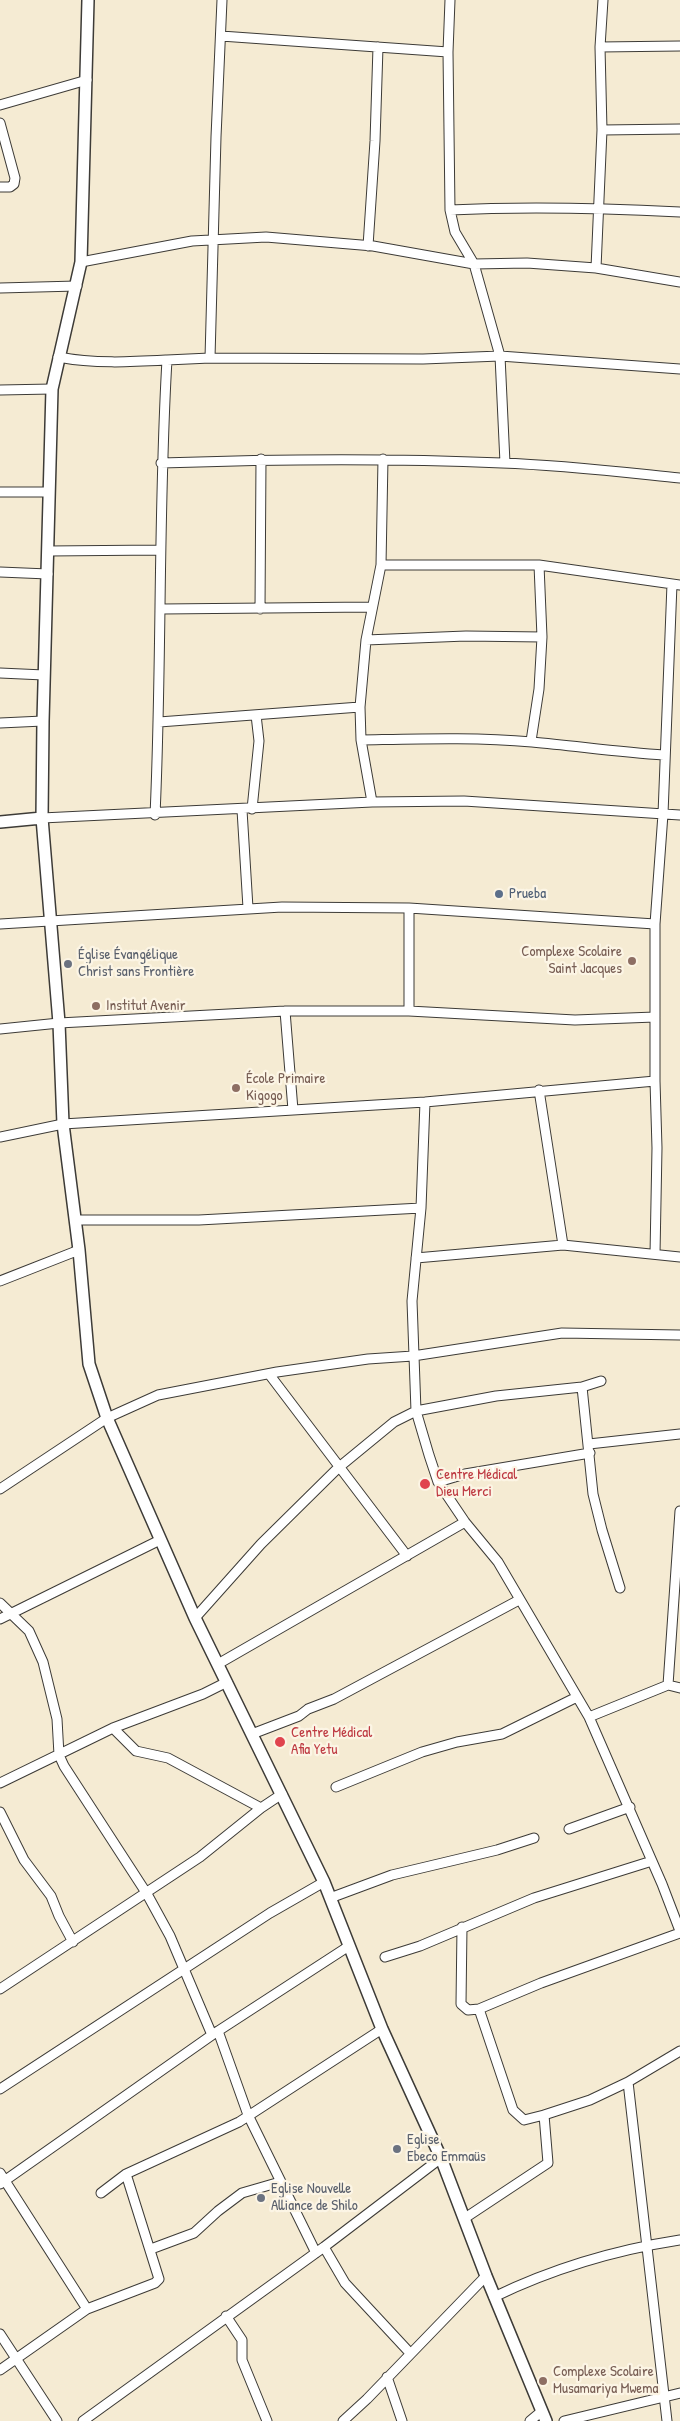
<!DOCTYPE html>
<meta charset="utf-8">
<style>
body{margin:0}
canvas{display:block;background:#f5ebd3}
</style>
<canvas width="680" height="2421"></canvas>
<script>
const context = document.querySelector('canvas').getContext('2d');
context.lineJoin = 'round';
function stroke(path, color, width, dash) {
  context.strokeStyle = color;
  context.lineWidth = width;
  context.lineCap = dash ? 'butt' : 'round';
  context.setLineDash(dash || []);
  context.stroke(path);
}
function drawText(font, color, halo, rows, align = 'center') {
  context.font = font + ' "Patrick Hand",sans-serif';
  context.lineWidth = 4.5;
  context.setLineDash([]);
  context.textBaseline = 'middle';
  context.strokeStyle = halo;
  context.fillStyle = color;
  for (const [text, x, y, turn = 0] of rows) {
    context.save();
    context.translate(x, y);
    context.rotate((+turn || 0) * Math.PI / 180);
    context.textAlign = isNaN(turn) ? turn : align;
    if (halo) context.strokeText(text, 0, 0);
    context.fillText(text, 0, 0);
    context.restore();
  }
}
const minor = new Path2D(`
 M450 0 448 52 450 210 455 232 474 264 500 356 505 463
 M221 36 448 52
 M600 47 680 46
 M0 105 87 80
 M0 123 15 178 14 184 10 187H0
 M602 130 680 129
 M450 210C527 206 603 208 680 212
 M368 246 375 141 378 47
 M81 262 192 241 266 237 373 246 474 264 527 263 596 268 680 282
 M596 268 602 130 600 47 603 0
 M0 288 77 286
 M58 357C95 364 130 362 167 360
 M210 358 423 359 500 356 680 369
 M0 390 52 389
 M161 463C275 459 389 458 502 463 562 465 621 472 680 478
 M0 492H48
 M48 551 160 550
 M381 565H539L680 585
 M0 572 48 574
 M162 609 371 607
 M260 609 261 459
 M366 640 466 636 542 637
 M0 673 44 675
 M159 722 360 707
 M0 723 43 721
 M361 740C418 739 475 737 532 742 576 746 620 752 664 755
 M531 741 539 689 542 637 539 565
 M372 802 361 740 360 707 366 640 381 565 383 459
 M252 809 259 741 256 715
 M242 810 248 908
 M155 815C162 663 158 511 167 360L210 358 216 137 222 0
 M42 818 372 802 464 801 680 815
 M409 908V1011
 M0 924 282 907 409 908 655 924
 M285 1011 293 1110
 M0 1029 59 1023 285 1011H409L575 1020 655 1017
 M539 1090 563 1245
 M425 1102 421 1208 412 1301 416 1411 429 1455 438 1482 465 1522 498 1562 589 1717 662 1884 680 1931
 M0 1137 63 1124 425 1102 655 1081
 M75 1220H199L421 1208
 M655 1254 657 1148 655 1081V924L663 814 672 584
 M416 1258 563 1245 680 1257
 M0 1281 79 1250
 M269 1374 407 1556
 M582 1387 593 1494 602 1530 620 1588
 M589 1444 680 1434
 M438 1482 465 1474 590 1453
 M0 1489 107 1418 158 1395 277 1372 368 1359 413 1356 562 1333 680 1335
 M0 1603 29 1631 43 1662 57 1719 59 1755 64 1766 147 1894 170 1936 212 2035
 M195 1618 261 1544 338 1468 394 1422 416 1411 496 1396 582 1387 601 1381
 M0 1619 160 1540
 M218 1664 465 1522
 M668 1685 680 1511
 M589 1717 668 1685 680 1688
 M113 1728 136 1751 168 1758 261 1808
 M252 1734 299 1716 308 1709 334 1699 519 1600
 M0 1783 113 1728 203 1694 227 1682
 M336 1787 422 1752 457 1742 502 1734 577 1697
 M0 1812 24 1860 51 1896 59 1916 73 1942
 M569 1829 630 1807
 M330 1898 392 1875 497 1850 534 1838
 M462 1927 461 2004 468 2010 479 2009 513 2110 524 2120 544 2115
 M385 1957 420 1946 534 1898 652 1861
 M0 1989 200 1857 261 1808 282 1794
 M479 2009 541 1983 680 1933
 M218 2031 248 2115 316 2253
 M0 2089 270 1913 324 1882
 M0 2173 87 2309 0 2370
 M0 2184 212 2035 349 1946
 M101 2193 126 2174 239 2122 382 2029
 M465 2218 548 2163 544 2115 590 2100 628 2082
 M324 2247 345 2283 410 2353
 M151 2249 194 2233 218 2211 242 2193 280 2182
 M494 2297C554 2268 615 2250 680 2240
 M87 2309 155 2283 159 2279 126 2174
 M226 2316 242 2340V2360L267 2421
 M0 2334 57 2421
 M387 2377 402 2421
 M83 2421 324 2247 441 2158
 M343 2421 367 2399 486 2276
 M530 2421 542 2411
 M564 2421 680 2393
 M667 2421 628 2082 680 2051`);
const tertiary = new Path2D(`
 M88 0 81 262 52 389 43 721 42 818 59 1023 63 1124 79 1250 89 1364 107 1418 195 1618 324 1882 382 2029 441 2158 486 2276 546 2421
 M0 822 42 818`);
stroke(minor, '#3d3b37', 11);
stroke(tertiary, '#3d3b37', 14);
stroke(minor, '#fff', 9);
stroke(tertiary, '#fff', 11);
for (const [x, y, r, color] of [
 [499,894,5,"#5c6f8a"],
 [632,961,5,"#8d6e63"],
 [68,964,5,"#6b7280"],
 [96,1006,5,"#8d6e63"],
 [236,1088,5,"#8d6e63"],
 [425,1484,6,"#e0444e"],
 [280,1742,6,"#e0444e"],
 [397,2149,5,"#6b7280"],
 [261,2198,5,"#6b7280"],
 [543,2381,5,"#8d6e63"]
]) {
  const dot = new Path2D();
  dot.arc(x, y, r, 0, 2 * Math.PI);
  context.fillStyle = color;
  context.fill(dot);
  stroke(dot, '#fcf5e5', 2);
}
drawText('15px', '#4e5e75', '#fcf5e5', [
 ["Prueba",509,894]
], 'left');
drawText('15px', '#785e54', '#fcf5e5', [
 ["Complexe Scolaire",622,952,"right"],
 ["Saint Jacques",622,969,"right"],
 ["Institut Avenir",106,1006],
 ["École Primaire",246,1079],
 ["Kigogo",246,1096],
 ["Complexe Scolaire",553,2372],
 ["Musamariya Mwema",553,2389]
], 'left');
drawText('15px', '#5b616d', '#fcf5e5', [
 ["Église Évangélique",78,955],
 ["Christ sans Frontière",78,972],
 ["Eglise",407,2140],
 ["Ebeco Emmaüs",407,2157],
 ["Eglise Nouvelle",271,2189],
 ["Alliance de Shilo",271,2206]
], 'left');
drawText('15px', '#be3a42', '#fcf5e5', [
 ["Centre Médical",436,1475],
 ["Dieu Merci",436,1492],
 ["Centre Médical",291,1733],
 ["Afia Yetu",291,1750]
], 'left');
</script>
